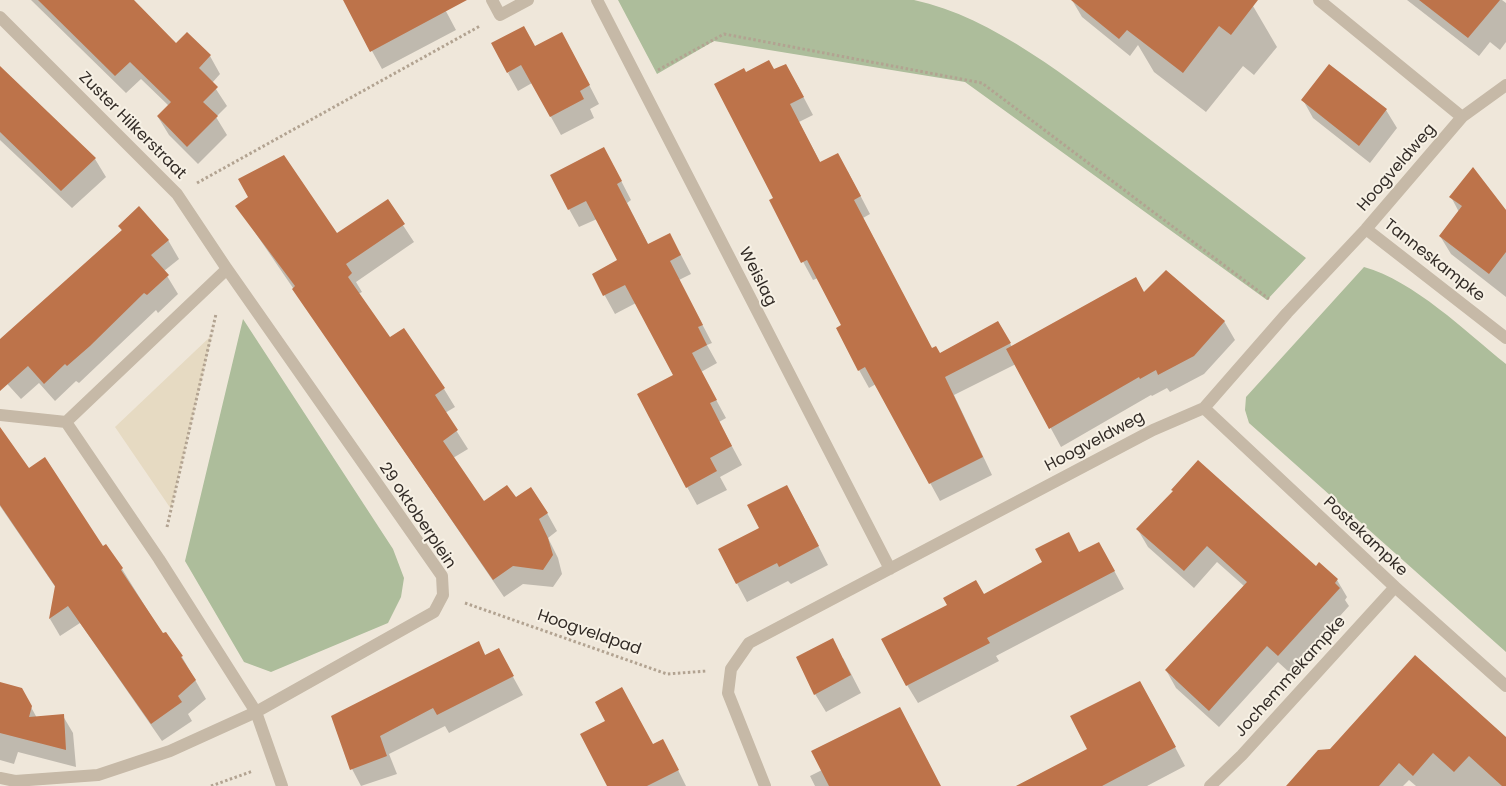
<!DOCTYPE html>
<style>
body{margin:0}
canvas{display:block;background:#efe7da}
</style>
<canvas width="1506" height="786"></canvas>
<script>
const context = document.querySelector('canvas').getContext('2d');
context.lineJoin = 'round';
function fillPath(path, color) {
  context.fillStyle = color;
  context.fill(path, 'evenodd');
}
function stroke(path, color, width, dash) {
  context.strokeStyle = color;
  context.lineWidth = width;
  context.lineCap = dash ? 'butt' : 'round';
  context.setLineDash(dash || []);
  context.stroke(path);
}
function drawText(font, color, halo, rows, align = 'center') {
  context.font = font + ' Poppins,sans-serif';
  context.lineWidth = 4;
  context.setLineDash([]);
  context.textBaseline = 'middle';
  context.strokeStyle = halo;
  context.fillStyle = color;
  for (const [text, x, y, turn = 0] of rows) {
    context.save();
    context.translate(x, y);
    context.rotate((+turn || 0) * Math.PI / 180);
    context.textAlign = isNaN(turn) ? turn : align;
    if (halo) context.strokeText(text, 0, 0);
    context.fillText(text, 0, 0);
    context.restore();
  }
}
fillPath(new Path2D(`
 M618 0H914C994 17 1071 81 1136 129 1193 172 1250 215 1306 258L1267 300 965 82 714 41 657 74Z
 M1364 267C1414 281 1465 331 1506 364V652L1249 423 1245 410 1246 397Z
 M243 319 393 549 404 578 401 597 388 623 271 672 244 662 185 561Z`), '#adbd9b');
fillPath(new Path2D(`
 M212 335 171 509 115 427Z`), '#e6dac2');
fillPath(new Path2D(`
 M31 0H132L176 45 210 56 220 74 212 83 227 106 216 117 227 135 198 164 169 135 158 117 169 106 141 79 126 93Z
 M354 0H440L456 30 382 69 372 51Z
 M1072 0H1245L1253 6 1277 47 1254 75 1243 66 1206 112 1154 72 1138 45 1130 56 1082 17Z
 M1407 0H1502L1506 3V42L1500 50 1490 42 1479 56Z
 M535 48 572 52 599 104 590 109 594 118 561 135 532 83 518 91 508 73Z
 M1329 66 1386 110 1397 128 1370 163 1313 118 1303 100Z
 M774 71 796 83 813 115 799 122 821 164 848 172 870 214 863 218 932 350 939 354 998 322 1012 347 1144 294 1224 321 1235 340 1204 374 1170 392 1167 388 1152 396 1151 395 1061 447 1016 364 954 395 992 475 940 501 876 384 869 388 859 370 843 325 818 278 813 280 770 201 775 199 745 73Z
 M4 72 95 159 106 177 72 208 0 140V73Z
 M614 167 631 200 627 203 649 246 680 253 691 274 679 280 712 343 707 345 717 363 701 372 726 418 719 422 742 465 720 477 727 490 697 505 687 487 674 376 636 303 615 314 593 274 619 261 597 219 579 227 569 209Z
 M1451 197 1506 212V297L1451 254 1440 236 1459 212Z
 M387 201 414 242 356 282 362 292 358 294 390 339 404 330 444 389 455 407 445 413 468 449 453 458 484 502 516 499 547 513 557 531 548 538 558 558 562 574 553 587 523 584 504 597 237 206 337 235Z
 M119 226 168 240 179 259 164 271 178 294 158 313 156 310 79 383 76 381 55 401 39 383 21 399 0 376V341L122 231Z
 M0 460 29 469 103 548 122 569 163 635 166 633 182 657 206 699 188 714 192 721 162 741 80 623 60 636 50 619 56 588 0 506Z
 M797 504 828 565 791 584 788 581 747 602 719 550 761 529Z
 M1138 530 1316 568 1337 580 1347 597 1345 600 1349 606 1289 672 1278 662 1219 727 1176 688 1166 670 1244 586 1217 562 1194 588 1148 547Z
 M1079 553 1109 561 1124 589 996 656 999 661 918 703 907 685Z
 M478 643 486 656 507 666 523 695 449 733 445 726 389 754 397 774 361 786 352 769 333 717Z
 M843 658 861 693 826 712 815 694Z
 M21 689 37 718 63 716 73 733 76 767 18 752 14 764 0 760V690Z
 M1150 700 1185 766 1147 786H1016L1089 750Z
 M607 721 672 758 686 786H608Z
 M1506 739V786H1416L1409 780 1403 786H1299V774Z
 M822 770 941 786H815L810 776Z`), '#0003');
fillPath(new Path2D(`
 M38 0H134L176 43 187 32 211 55 199 68 218 87 203 102 218 116 187 147 157 116 171 102 130 62 115 76Z
 M343 0H467L370 52Z
 M1071 0H1258L1231 35 1219 26 1183 73 1127 30 1119 39Z
 M1419 0H1500L1468 38Z
 M524 26 535 46 562 32 590 85 580 91 584 99 550 117 521 65 507 73 491 43Z
 M769 60 774 69 786 64 804 97 790 104 820 162 838 153 861 196 854 200 932 348 936 346 940 353 998 321 1011 343 945 377 983 457 929 484 865 367 858 371 836 328 841 325 807 260 801 263 769 200 773 198 714 84 744 68 746 72Z
 M1329 64 1387 109 1359 146 1301 100Z
 M0 66 96 158 61 191 0 132Z
 M604 147 622 181 617 184 648 244 670 233 681 255 670 261 703 325 698 327 707 345 692 353 717 400 710 403 732 446 710 458 717 471 686 488 637 394 673 375 625 285 603 296 592 274 617 260 586 201 568 210 550 175Z
 M284 155 337 233 388 199 405 224 346 264 352 273 348 277 390 337 404 328 445 388 435 395 458 430 443 441 484 501 507 485 516 497 531 487 548 513 539 519 548 538 553 555 543 570 513 566 493 580 292 289 295 286 235 206 248 197 238 179Z
 M1473 167 1506 210V252L1489 274 1439 236 1462 206 1449 197Z
 M139 206 169 240 151 255 169 275 147 295 144 293 90 346 67 366 65 364 44 384 28 366 0 391V339L122 230 118 226Z
 M1166 270 1225 321 1194 356 1158 375 1156 370 1140 379 1139 377 1049 429 1006 349 1136 277 1144 292Z
 M0 427 29 468 45 457 103 546 106 544 123 568 121 570 163 633 166 632 183 656 181 657 196 680 178 696 182 702 151 724 68 606 49 619 55 586 0 505Z
 M1198 460 1316 566 1319 562 1338 579 1335 583 1340 588 1278 656 1267 646 1209 711 1165 670 1247 582 1207 546 1184 571 1136 529 1173 491 1171 490Z
 M787 485 819 546 779 567 777 563 736 584 718 549 759 528 747 505Z
 M1069 532 1079 552 1099 542 1115 571 987 638 990 643 906 686 881 639 947 605 943 598 976 580 984 594 1042 562 1035 549Z
 M833 638 851 675 814 695 796 657Z
 M479 641 485 655 499 648 514 676 437 715 433 708 380 736 387 756 350 770 331 716Z
 M1415 655 1506 737V786H1502L1469 756 1454 772 1433 753 1413 776 1399 763 1379 786H1286L1318 750 1330 749Z
 M1140 681 1176 747 1102 786H1016L1087 749 1070 716Z
 M0 682 22 688 32 706 29 717 64 714 66 750 0 733Z
 M622 687 653 744 663 739 679 770 647 786H607L580 734 605 721 595 702Z
 M900 707 941 786H829L811 751Z`), '#bd734a');
stroke(new Path2D(`
 M658 70 724 34 982 83 1269 299
 M197 183 480 26
 M167 527 216 314
 M465 603 667 674 707 671
 M211 786 253 771`), '#b2a391', 3, [2.5, 2.5]);
stroke(new Path2D(`
 M492 0 500 15 528 0
 M597 0 890 569
 M1319 0 1462 117
 M0 17 177 194 227 269
 M1366 229 1506 338
 M227 269 442 576 443 595 434 612 256 712 159 559 66 422Z
 M1204 408 1395 587 1506 686
 M0 415 66 422
 M0 778 15 781 98 775 170 751 256 712 282 786
 M765 786 728 693 731 669 749 643 1153 430 1204 408 1287 313 1366 229 1462 117 1506 85
 M1210 786 1242 755 1395 587`), '#c6b9a7', 12);
drawText('16px', '#332c27', '#f7f1e5', [
 ["Zuster Hilkerstraat",132,126,45],
 ["Hoogveldweg",1397,168,-49],
 ["Tanneskampke",1434,261,38],
 ["Weislag",757,277,63],
 ["Hoogveldweg",1095,442,-28],
 ["29 oktoberplein",417,516,56],
 ["Postekampke",1365,537,43],
 ["Hoogveldpad",589,633,19],
 ["Jochemmekampke",1291,677,-48]
]);
</script>
